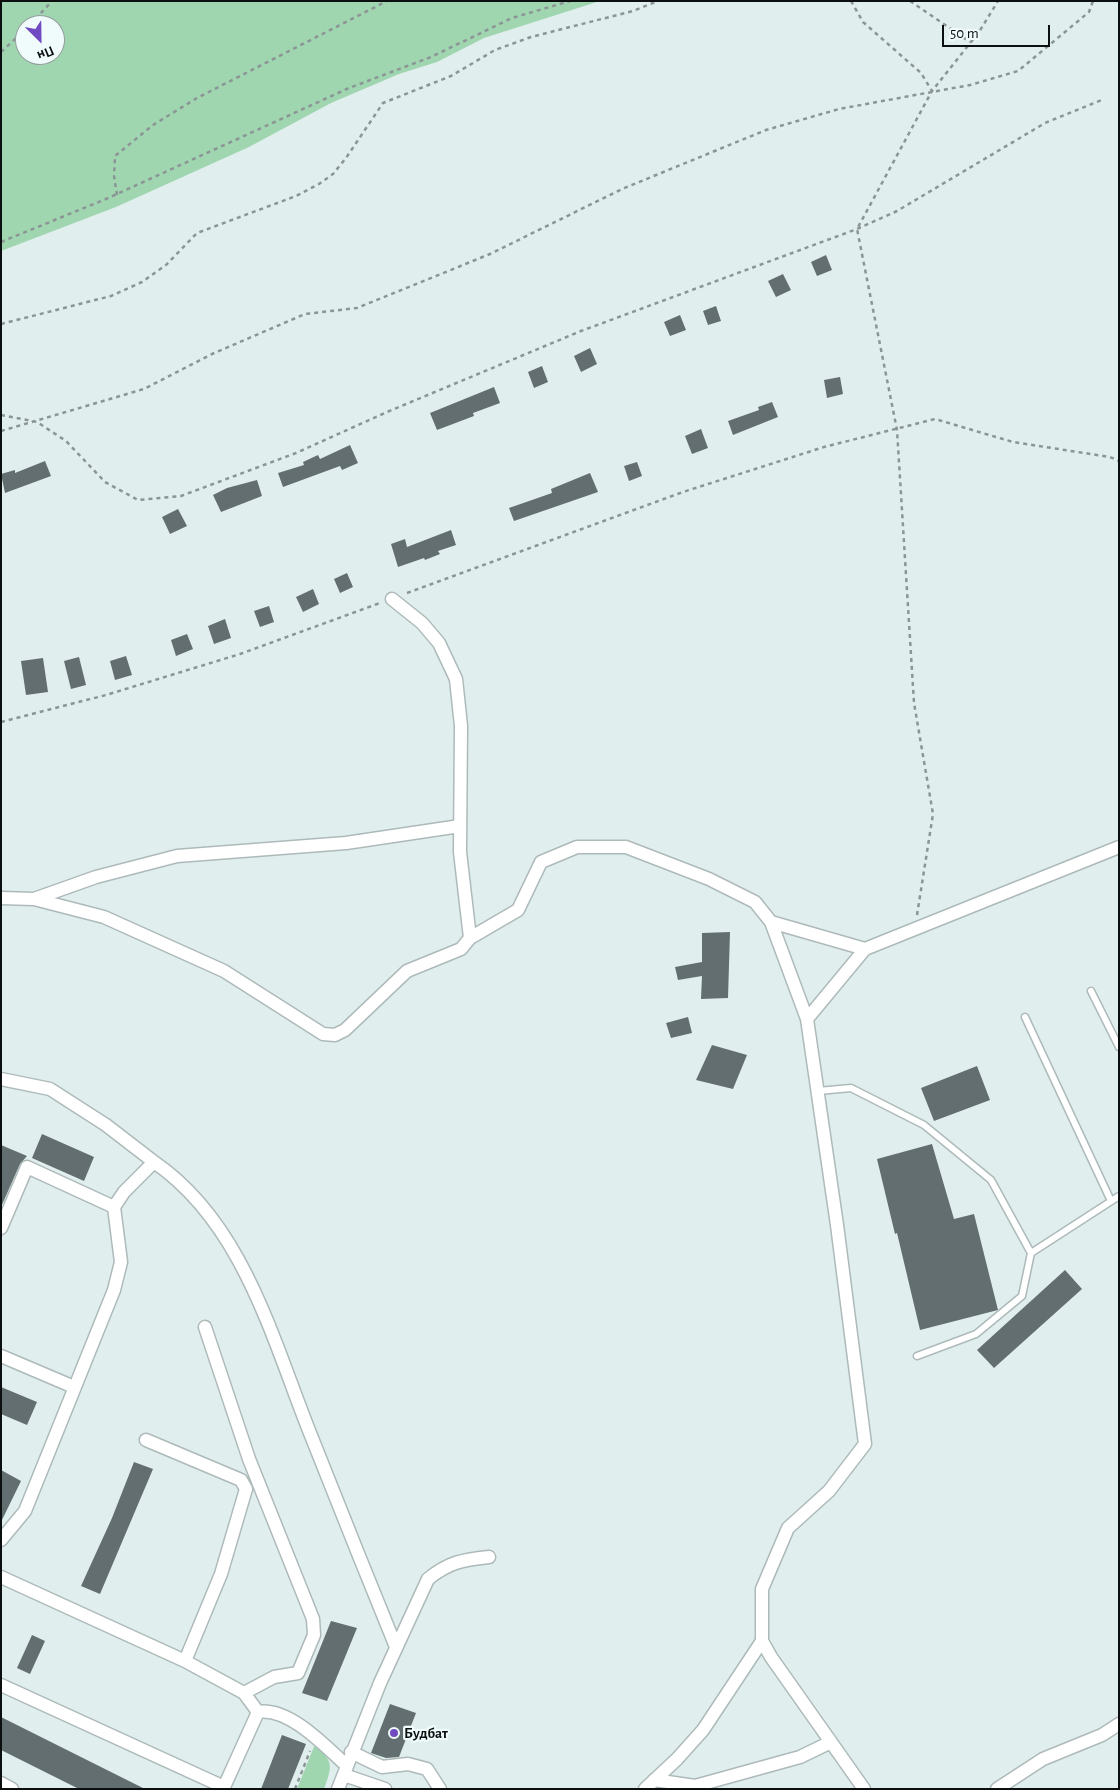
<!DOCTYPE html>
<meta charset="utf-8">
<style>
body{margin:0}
#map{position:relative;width:1120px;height:1790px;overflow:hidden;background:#e1eeee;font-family:"Alegreya Sans",sans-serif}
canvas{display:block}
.frame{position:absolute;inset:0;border:2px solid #0b0f0f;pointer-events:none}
.north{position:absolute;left:15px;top:15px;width:50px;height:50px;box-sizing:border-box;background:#effcfb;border:1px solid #949d9d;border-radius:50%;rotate:157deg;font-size:14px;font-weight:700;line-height:20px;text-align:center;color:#0b0f0f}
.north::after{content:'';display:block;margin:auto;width:18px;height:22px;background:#7149c1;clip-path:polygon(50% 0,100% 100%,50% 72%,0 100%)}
.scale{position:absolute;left:942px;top:25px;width:108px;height:22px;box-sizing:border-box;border:2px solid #0b0f0f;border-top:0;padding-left:6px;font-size:15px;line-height:18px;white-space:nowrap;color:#0b0f0f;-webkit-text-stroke:4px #effcfb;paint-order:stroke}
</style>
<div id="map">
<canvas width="1120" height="1790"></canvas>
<div class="frame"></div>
<div class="north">Пн</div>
<div class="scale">50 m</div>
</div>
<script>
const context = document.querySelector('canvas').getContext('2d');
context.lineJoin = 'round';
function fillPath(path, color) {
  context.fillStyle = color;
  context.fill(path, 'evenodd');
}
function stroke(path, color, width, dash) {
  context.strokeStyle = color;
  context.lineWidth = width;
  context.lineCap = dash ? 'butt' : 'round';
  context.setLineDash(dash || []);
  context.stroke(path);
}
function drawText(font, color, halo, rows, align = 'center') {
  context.font = font + ' "Alegreya Sans",sans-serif';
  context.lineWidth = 4.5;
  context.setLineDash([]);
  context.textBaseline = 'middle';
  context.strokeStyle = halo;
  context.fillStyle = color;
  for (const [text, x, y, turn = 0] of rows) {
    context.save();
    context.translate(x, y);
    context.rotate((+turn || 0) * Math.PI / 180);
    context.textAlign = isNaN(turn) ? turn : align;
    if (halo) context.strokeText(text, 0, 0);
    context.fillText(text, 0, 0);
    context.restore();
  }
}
fillPath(new Path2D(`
 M1 1H600L484 38 437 62 399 74 331 103 249 147 116 207 1 251ZM25 25H55V55H25Z
 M315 1744C333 1763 333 1764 324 1789H297Z`), '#9fd6b0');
fillPath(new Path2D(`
 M826 255 832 270 817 276 811 262Z
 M783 274 791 290 776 297 768 281Z
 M716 306 721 321 708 325 703 311Z
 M680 315 686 330 670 336 664 322Z
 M590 348 597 364 581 372 574 356Z
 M542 366 548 382 534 388 528 372Z
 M840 377 843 394 827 398 824 380Z
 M494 387 500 403 473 413 474 416 437 430 430 413Z
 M772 402 778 417 733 435 728 421 759 410 758 407Z
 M701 429 708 448 692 454 685 436Z
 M350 445 358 463 342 470 340 466 283 487 278 473 304 465 303 462 318 455 320 459Z
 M45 461 51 476 5 493 1 474 15 470V473Z
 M637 462 642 476 629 481 624 466Z
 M590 473 598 492 514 521 509 508 552 493 551 489Z
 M257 480 262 496 221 512 213 495 227 488Z
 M178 509 187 526 170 534 162 517Z
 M451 530 456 545 438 551 440 554 425 560 424 558 398 567 391 544 405 539 407 547Z
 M347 573 353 587 340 593 334 579Z
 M313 589 319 604 303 612 296 597Z
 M269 606 274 622 260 627 254 611Z
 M225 619 231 638 214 644 208 626Z
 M187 634 193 649 176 656 171 640Z
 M126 656 132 675 115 680 110 661Z
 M79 657 86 685 71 689 64 661Z
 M43 658 48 692 26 695 21 661Z
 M730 932 728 998 701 999 702 976 678 980 675 967 702 962V933Z
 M688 1017 692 1033 671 1038 666 1023Z
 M712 1045 747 1055 733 1089 696 1080Z
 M977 1066 990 1100 934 1121 921 1088Z
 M42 1134 94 1157 84 1181 32 1158Z
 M932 1144 954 1219 974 1214 998 1310 920 1330 897 1233 895 1234 877 1159Z
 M1 1145 27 1156 20 1164 1 1207Z
 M1065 1270 1082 1289 994 1368 977 1350Z
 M1 1387 37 1402 27 1425 1 1414Z
 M134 1462 153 1469 100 1594 81 1586 112 1518Z
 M1 1470 21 1481 1 1522Z
 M331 1621 357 1628 327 1701 302 1693Z
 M32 1635 45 1641 30 1674 17 1668Z
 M390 1704 416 1713 399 1757 386 1758 371 1753Z
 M1 1717 145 1789H79L1 1750Z
 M282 1735 306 1744 288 1789H261Z`), '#636e70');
const lane = new Path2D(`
 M1091 991 1119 1047
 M1025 1017 1111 1201
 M818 1091 851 1088 924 1125 991 1180 1031 1253 1022 1296 976 1334 917 1356
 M1031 1253 1119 1196`);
const street = new Path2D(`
 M392 599 422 623 439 643 456 679 461 726 460 852 470 938
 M1 898 34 899 104 917 224 971 323 1034 335 1035 345 1030 407 971 461 949 470 938 518 910 541 862 577 847H626L709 879 755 902 771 922 807 1019
 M34 899 96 877 177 856 346 843 460 826
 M771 922 865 949
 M1 1079 50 1089 106 1125 154 1162
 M1 1228 27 1167 114 1207
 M205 1327 249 1459 313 1619 314 1635 298 1673 274 1677 244 1693
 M1 1356 74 1387
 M146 1440 241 1480 246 1489 221 1574 185 1661
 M1 1540 25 1511 114 1290 121 1262 114 1207 124 1192 154 1162C243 1223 272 1338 310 1433 338 1504 367 1576 396 1647
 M1 1577 185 1661 244 1693 258 1712
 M1 1685 224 1787 258 1712
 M258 1712C289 1707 325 1746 347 1766
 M351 1752 382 1767 408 1764 427 1769 440 1789
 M344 1775 385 1789
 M654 1780 695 1786 800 1757 831 1742
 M1 1783 12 1789
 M338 1789 380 1683 428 1579C449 1562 462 1560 489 1557
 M645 1789 677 1759 703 1730 762 1641
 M864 1789 771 1657 762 1641V1589L788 1528 829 1491 865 1444 837 1225 807 1019 865 949 1119 847
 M997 1789 1043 1759 1102 1735 1119 1724`);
stroke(lane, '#aebaba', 9);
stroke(street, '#aebaba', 15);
stroke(new Path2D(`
 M851 1 863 22 921 73 932 91
 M910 1 970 42
 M30 25 52 1
 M1 52 25 30
 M117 195 114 176 115 156 153 125 197 98 387 1
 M1 242 106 199 349 88 431 57 512 18 570 1
 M1 324 111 296 142 282 166 265 197 233 296 196 319 184 333 174 346 158 383 103 451 76 495 50 531 37 633 11 658 1
 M1 415 37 422 66 441 105 482 138 500 181 496 296 453 387 412 581 331 857 229 897 211 1045 123 1104 99
 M1 431 144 389 212 354 305 314 357 308 490 254 622 189 766 130 839 109 970 85 1018 71 1089 12 1093 1
 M407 593 683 492 824 447 935 419 1013 442 1110 457 1119 461
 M1 722 106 695 240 654 380 603
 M917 915 933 814 914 703 897 430 857 229 932 91 979 32 998 1
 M295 1789 310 1751`), '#8c9595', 2.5, [4, 4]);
stroke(lane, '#fff', 6);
stroke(street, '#fff', 12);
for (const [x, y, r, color] of [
 [394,1733,5,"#7149c1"]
]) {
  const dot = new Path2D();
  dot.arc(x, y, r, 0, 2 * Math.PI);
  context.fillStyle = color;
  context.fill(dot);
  stroke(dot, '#effcfb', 2);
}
drawText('bold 15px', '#0b0f0f', '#effcfb', [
 ["Будбат",404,1733]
], 'left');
</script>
